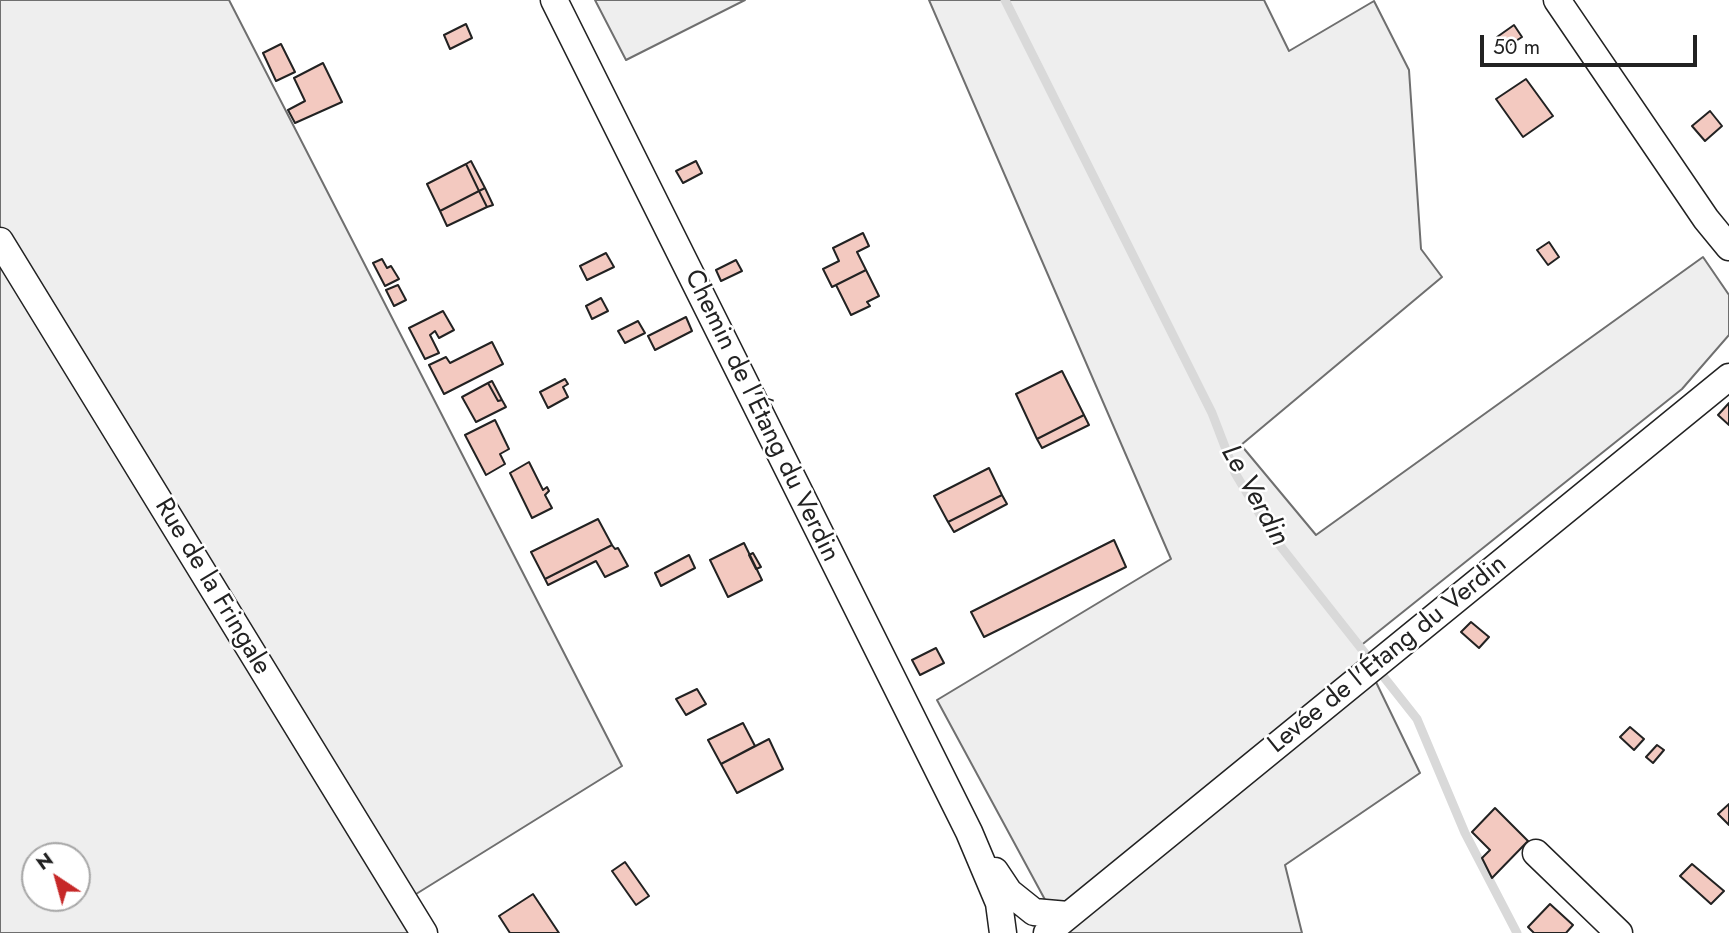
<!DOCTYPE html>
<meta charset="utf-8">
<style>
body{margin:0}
#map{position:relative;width:1729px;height:933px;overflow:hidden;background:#fff;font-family:Jost,sans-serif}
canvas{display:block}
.north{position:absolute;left:21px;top:842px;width:70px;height:70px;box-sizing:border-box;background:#fff;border:2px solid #a7a7a7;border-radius:50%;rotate:324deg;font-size:19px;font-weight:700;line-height:28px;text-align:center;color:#222}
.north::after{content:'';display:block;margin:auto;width:24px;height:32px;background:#c62828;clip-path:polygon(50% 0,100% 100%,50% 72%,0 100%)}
.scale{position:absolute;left:1480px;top:35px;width:217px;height:32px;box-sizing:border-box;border:4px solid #222;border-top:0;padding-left:9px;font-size:21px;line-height:24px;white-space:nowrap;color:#222;-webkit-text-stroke:5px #fff;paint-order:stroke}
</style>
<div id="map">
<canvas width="1729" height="933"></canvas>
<div class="north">N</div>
<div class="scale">50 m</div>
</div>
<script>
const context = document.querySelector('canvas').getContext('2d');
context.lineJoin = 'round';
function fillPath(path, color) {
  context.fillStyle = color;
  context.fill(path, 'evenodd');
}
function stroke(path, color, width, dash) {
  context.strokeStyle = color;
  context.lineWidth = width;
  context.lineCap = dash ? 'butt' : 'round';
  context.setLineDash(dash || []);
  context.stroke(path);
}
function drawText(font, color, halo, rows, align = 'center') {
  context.font = font + ' Jost,sans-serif';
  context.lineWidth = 5;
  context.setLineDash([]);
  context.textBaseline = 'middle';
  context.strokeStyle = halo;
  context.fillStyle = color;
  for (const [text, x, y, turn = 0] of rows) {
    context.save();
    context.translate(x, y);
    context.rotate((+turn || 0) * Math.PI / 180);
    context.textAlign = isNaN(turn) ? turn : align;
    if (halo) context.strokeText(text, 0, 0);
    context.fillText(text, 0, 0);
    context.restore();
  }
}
const green = new Path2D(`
 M0 0H229L622 766 400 904 416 933H0ZM35 856H77V898H35Z
 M595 0H745L626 60Z
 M929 0H1264L1289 51 1374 1 1409 70 1421 249 1442 277 1241 445 1316 535 1703 257 1729 295V335L1682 389 1359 647 1420 773 1285 865 1302 933H1063L937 700 1171 559Z`);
fillPath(green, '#eee');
stroke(green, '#6f6f6f', 2);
stroke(new Path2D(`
 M1005 0 1212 413 1235 473 1274 538 1417 719 1465 833 1517 933`), '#d9d9d9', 9);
const building = new Path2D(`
 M466 24 472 38 450 49 444 35Z
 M1514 25 1522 37 1505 48 1497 37Z
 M281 44 295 72 276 81 263 53Z
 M323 63 342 102 295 123 288 110 305 101 294 78Z
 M1526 79 1553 116 1523 137 1496 99Z
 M1710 111 1722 126 1705 141 1692 126Z
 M471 161 485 188 479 191 466 164Z
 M696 161 702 173 683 183 676 171Z
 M466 164 479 191 440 211 427 184Z
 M485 188 493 205 487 207 479 191Z
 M479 191 487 207 447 226 440 211Z
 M863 233 869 246 857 252 866 270 832 287 823 269 839 261 833 248Z
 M1549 242 1559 257 1548 265 1537 250Z
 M606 253 614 267 587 280 580 266Z
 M382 259 387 268 391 266 399 279 385 286 373 263Z
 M736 260 742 271 721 281 716 270Z
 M866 270 879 296 867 302 870 306 851 315 836 285Z
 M398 285 406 300 394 306 386 290Z
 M601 298 608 311 592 319 586 306Z
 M443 311 454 330 439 338 435 331 430 335 439 353 425 359 409 328Z
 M686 317 692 331 655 350 648 336Z
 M638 321 645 333 625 343 618 331Z
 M492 342 503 364 444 394 429 365 446 357 450 363Z
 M1062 371 1084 415 1037 439 1016 394Z
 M565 379 568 384 563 387 568 397 548 408 540 392Z
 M492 381 502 400 498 401 488 383Z
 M488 383 498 401 502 400 506 407 476 422 462 397Z
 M1729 403V425L1718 415Z
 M1084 415 1089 425 1042 448 1037 439Z
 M495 420 509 449 500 454 505 464 486 475 465 435Z
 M529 462 543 490 547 487 549 491 545 495 552 508 532 518 510 473Z
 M989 468 1002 495 948 522 934 496Z
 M1002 495 1007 504 954 532 948 522Z
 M598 519 612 545 545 579 531 552Z
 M1114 540 1126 567 984 637 971 612Z
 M744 543 762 580 728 597 710 560Z
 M612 545 615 549 618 548 628 566 605 577 596 561 548 585 545 579Z
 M753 553 761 567 756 569 749 555Z
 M689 555 695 568 661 586 655 573Z
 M1471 622 1489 637 1479 648 1461 632Z
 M936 648 944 663 920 675 912 660Z
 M697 689 706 704 686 715 676 699Z
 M743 723 755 746 721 764 708 740Z
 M1630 727 1644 739 1634 750 1620 737Z
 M769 739 783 769 737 793 721 764Z
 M1657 745 1664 750 1653 763 1646 757Z
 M1729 804V825L1718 814Z
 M1495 808 1528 841 1492 878 1482 858 1490 850 1472 832Z
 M625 862 649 896 636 905 612 871Z
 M1692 864 1724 891 1711 904 1680 876Z
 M533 894 559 933H510L499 916Z
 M1550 904 1573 925 1566 933H1534L1528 927Z`);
fillPath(building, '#f3c9c0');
stroke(building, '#222', 2);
const street = new Path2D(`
 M554 0 969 832 999 903 1003 933
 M1557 0 1706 219 1729 247
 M0 241 424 933
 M1536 853 1619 933
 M995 871 1009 892 1034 912 1068 915
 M1047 933 1729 377`);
stroke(street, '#222', 29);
stroke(street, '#fff', 26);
drawText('26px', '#222', '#fff', [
 ["Chemin de l'Étang du Verdin",761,416,64],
 ["Rue de la Fringale",212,587,59],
 ["Levée de l'Étang du Verdin",1388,655,-39]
]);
drawText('italic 28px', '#222', '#fff', [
 ["Le Verdin",1254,496,61]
]);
</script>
